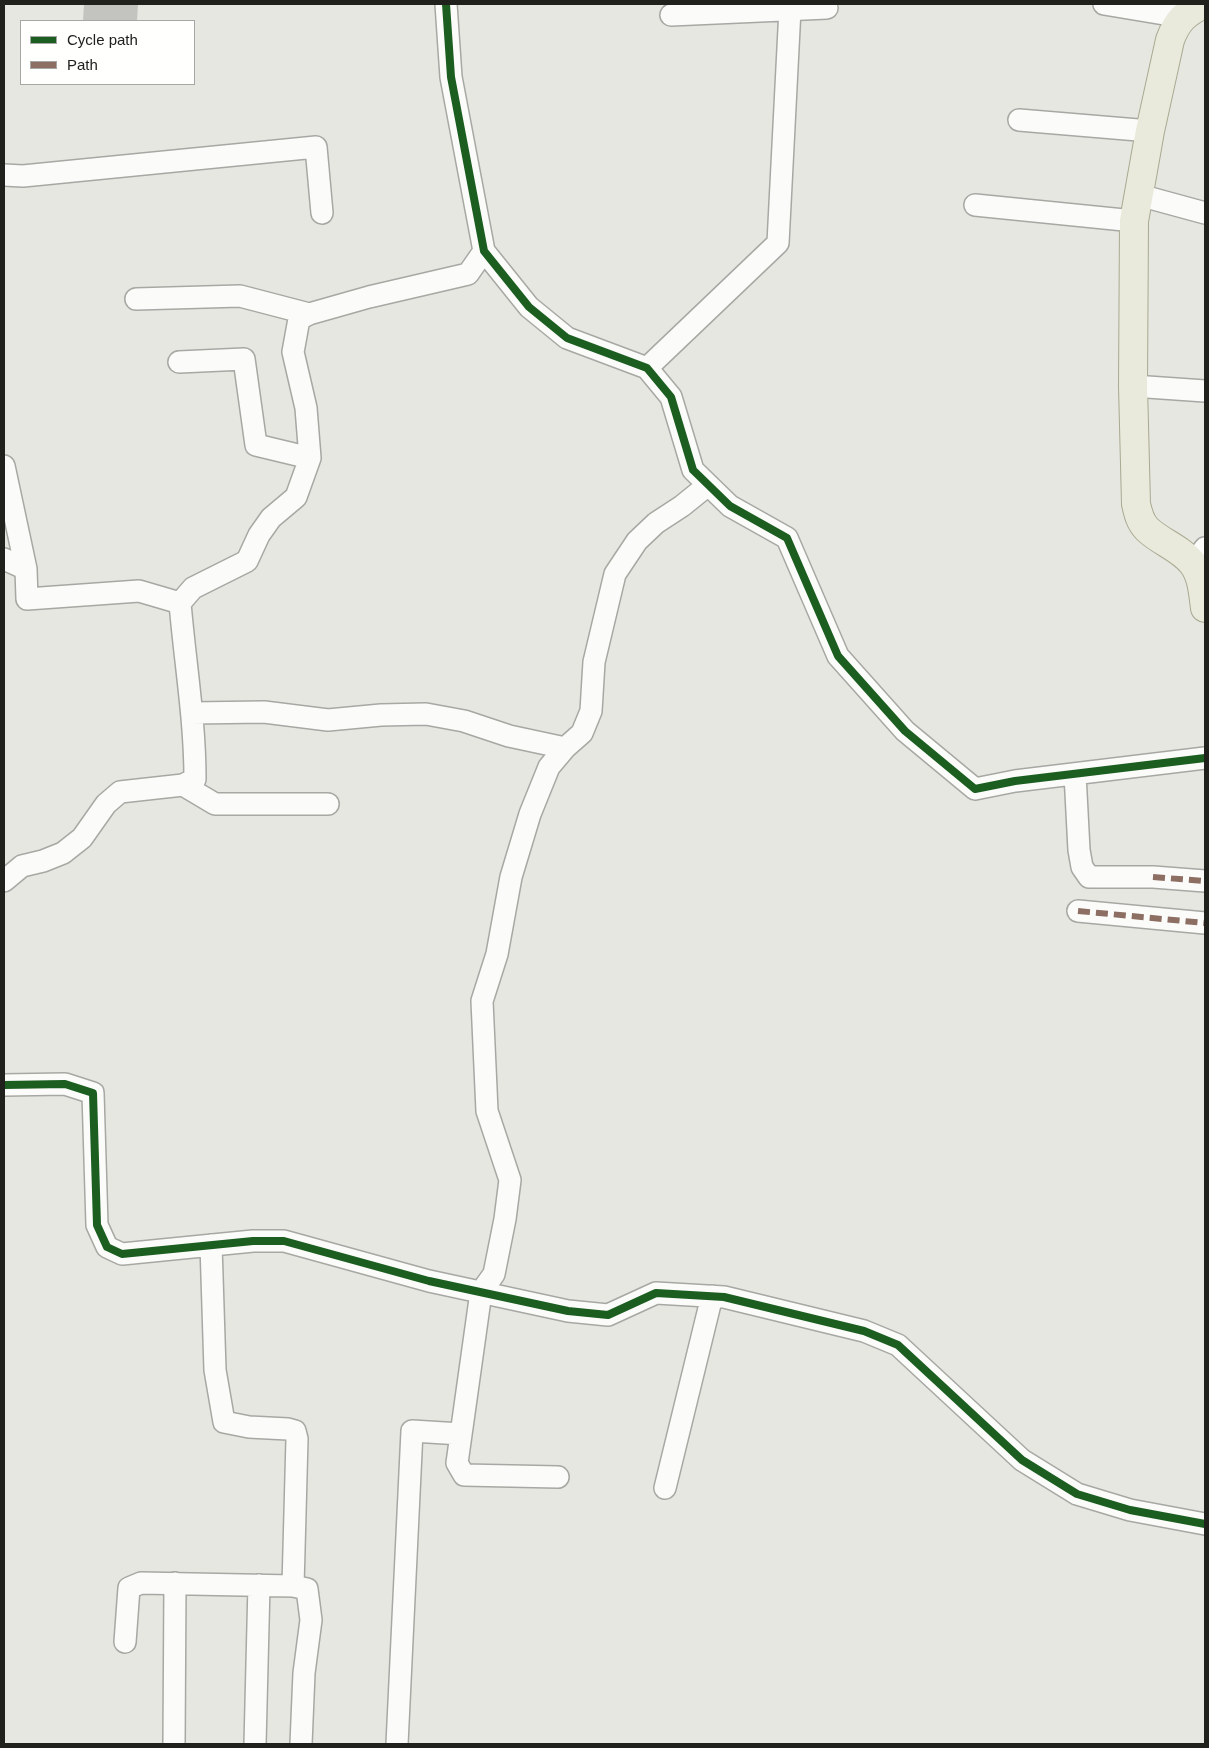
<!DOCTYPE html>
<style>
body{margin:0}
#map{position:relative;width:1209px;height:1748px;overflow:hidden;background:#e6e7e1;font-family:Helvetica,sans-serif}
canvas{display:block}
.frame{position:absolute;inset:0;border:5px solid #20201c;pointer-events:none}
.legend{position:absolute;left:20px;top:20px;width:175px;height:65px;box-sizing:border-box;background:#fffffe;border:1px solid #a6a6a4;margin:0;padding:6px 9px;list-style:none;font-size:15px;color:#20201c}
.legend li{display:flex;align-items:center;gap:10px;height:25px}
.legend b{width:25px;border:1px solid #a6a6a4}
</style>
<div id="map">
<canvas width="1209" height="1748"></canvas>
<div class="frame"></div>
<ul class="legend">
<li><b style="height:6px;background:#1b5e20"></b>Cycle path</li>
<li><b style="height:6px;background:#8d6e63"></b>Path</li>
</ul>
</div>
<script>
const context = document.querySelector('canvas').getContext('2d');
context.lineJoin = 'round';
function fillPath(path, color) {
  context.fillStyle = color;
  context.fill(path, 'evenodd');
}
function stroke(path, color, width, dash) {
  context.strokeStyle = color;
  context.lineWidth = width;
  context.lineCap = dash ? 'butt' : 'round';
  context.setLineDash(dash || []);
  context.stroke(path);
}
fillPath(new Path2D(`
 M84 4H138L137 21H83Z`), '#c3c3bf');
const minor = new Path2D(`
 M446 4 451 77 484 251 529 307 567 338 647 368 671 397 693 470 730 506 787 538 838 656 905 731 975 789 1015 781 1205 758
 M1104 4 1182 17 1179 4
 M671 15 827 8
 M1019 120 1150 131
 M4 175 23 176 316 147 322 213
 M1139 195 1205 213
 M975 205 1134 221
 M136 299 240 296 309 314
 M179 362 244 359 256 445 310 458
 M647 368 778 243 790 9
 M1133 386 1205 391
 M4 466 26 569
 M4 559 26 569 27 599 139 591 180 603
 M1193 564 1205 548
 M192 713 264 712 328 720 381 715 426 714 464 721 509 736 565 748 582 733 591 711 594 662 615 574 637 541 656 523 682 506 708 485
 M1075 774 1079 850 1082 867 1089 877H1153L1205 881
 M183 785 215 804H328
 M4 881 22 866 43 861 63 853 82 838 106 804 120 792 183 785 195 779C195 720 185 662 180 603L193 588 247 561 259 535 271 518 296 497 310 458 306 408 293 352 299 319 309 314 369 297 468 274 484 251
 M1078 911 1205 923
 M4 1085 65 1084 93 1093 97 1225 107 1247 122 1254 253 1241H284L429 1281 568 1311 608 1315 656 1293 724 1297 864 1331 898 1345 1022 1460 1077 1494 1130 1510 1205 1524
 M558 1477 464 1475 457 1463 481 1292 494 1274 505 1219 510 1180 487 1111 482 1001 497 954 511 877 530 814 549 767 565 748
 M665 1488 712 1296
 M293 1586 307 1589 311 1620 304 1673 301 1744
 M125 1642 129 1588 141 1583 293 1586 297 1439 295 1431 288 1429 249 1427 224 1422 215 1370 211 1245
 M174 1744 175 1583
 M255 1744 259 1585
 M397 1744 412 1431 461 1434`);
const major = new Path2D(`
 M1204 4C1185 13 1177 21 1170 40L1150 131 1134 221 1133 386 1136 504C1138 513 1140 522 1147 529 1160 542 1181 548 1193 564 1202 576 1203 593 1205 608`);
stroke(minor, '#a7a8a3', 24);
stroke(major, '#aaa991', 30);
stroke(minor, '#fbfbfa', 21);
stroke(major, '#e9eadc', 28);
stroke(new Path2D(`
 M1153 877 1205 881
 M1078 911 1205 923`), '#8d6e63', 6, [12, 6]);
stroke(new Path2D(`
 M446 4 451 77 484 251 529 307 567 338 647 368 671 397 693 470 730 506 787 538 838 656 905 731 975 789 1015 781 1205 758
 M4 1085 65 1084 93 1093 97 1225 107 1247 122 1254 253 1241H284L429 1281 568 1311 608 1315 656 1293 724 1297 864 1331 898 1345 1022 1460 1077 1494 1130 1510 1205 1524`), '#1b5e20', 8);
</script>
